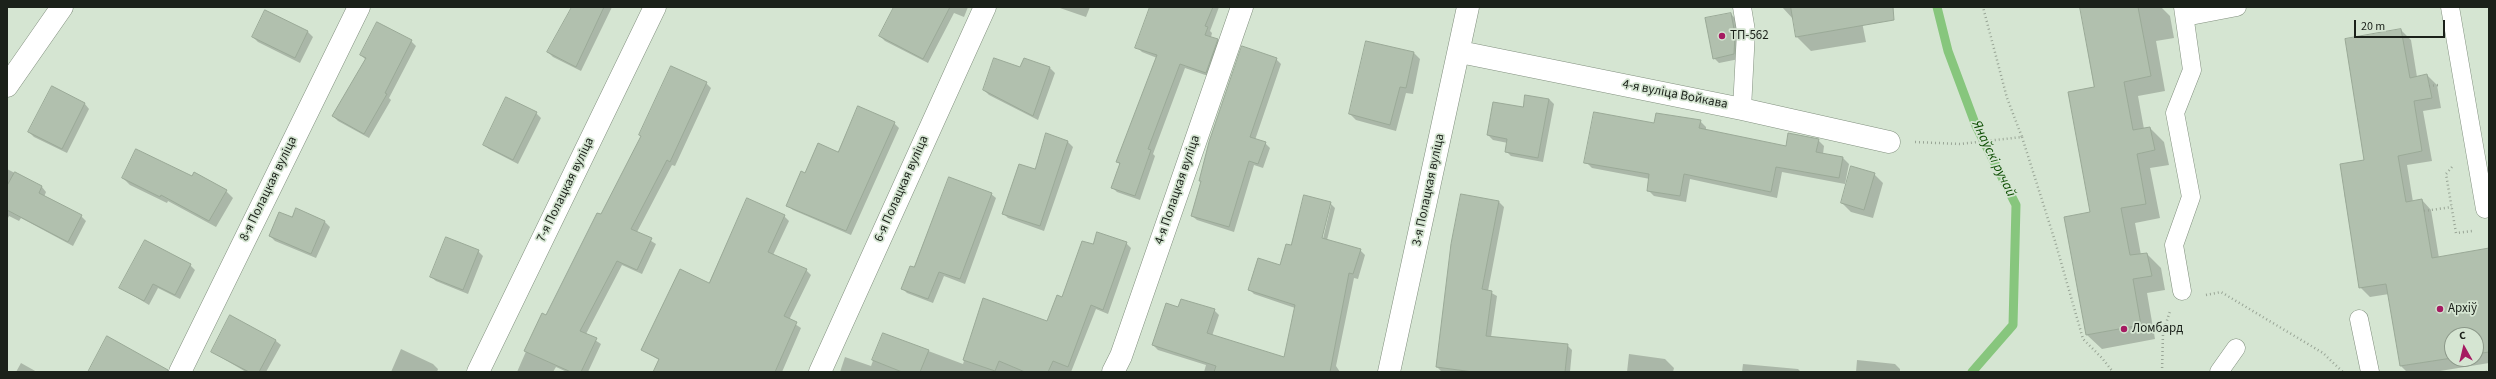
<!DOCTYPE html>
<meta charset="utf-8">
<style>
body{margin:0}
#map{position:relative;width:2496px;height:379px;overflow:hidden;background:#d5e5d2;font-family:"Source Sans 3",sans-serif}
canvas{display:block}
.frame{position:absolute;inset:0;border:8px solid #1b211a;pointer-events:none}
.north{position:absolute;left:2444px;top:327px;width:40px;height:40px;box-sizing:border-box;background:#d5e5d2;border:1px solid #8b9788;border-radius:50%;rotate:352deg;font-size:11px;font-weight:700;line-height:16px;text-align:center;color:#1b211a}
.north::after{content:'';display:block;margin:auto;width:14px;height:18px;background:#a51a61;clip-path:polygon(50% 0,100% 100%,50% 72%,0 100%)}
.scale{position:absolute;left:2354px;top:20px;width:91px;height:18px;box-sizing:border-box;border:2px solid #1b211a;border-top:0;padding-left:5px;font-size:12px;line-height:14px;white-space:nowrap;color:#1b211a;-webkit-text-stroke:3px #d5e5d2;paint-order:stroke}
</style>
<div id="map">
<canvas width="2496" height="379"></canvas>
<div class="frame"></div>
<div class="north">С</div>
<div class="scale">20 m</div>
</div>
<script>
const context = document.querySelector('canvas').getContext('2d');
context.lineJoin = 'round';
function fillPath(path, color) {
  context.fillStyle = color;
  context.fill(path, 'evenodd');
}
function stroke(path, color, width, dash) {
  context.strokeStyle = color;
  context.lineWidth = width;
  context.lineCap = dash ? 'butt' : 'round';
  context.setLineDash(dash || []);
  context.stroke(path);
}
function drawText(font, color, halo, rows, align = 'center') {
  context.font = font + ' "Source Sans 3",sans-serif';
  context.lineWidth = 3.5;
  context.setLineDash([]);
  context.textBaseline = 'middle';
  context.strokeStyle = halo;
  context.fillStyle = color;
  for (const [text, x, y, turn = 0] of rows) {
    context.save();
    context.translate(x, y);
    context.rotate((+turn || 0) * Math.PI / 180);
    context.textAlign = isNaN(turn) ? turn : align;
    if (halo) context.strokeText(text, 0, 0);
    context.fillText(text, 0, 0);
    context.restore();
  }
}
fillPath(new Path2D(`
 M573 7H612L581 71 553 57 548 52Z
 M895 7H968L964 17 954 13 928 63 885 41 880 36Z
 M1057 7H1090L1086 17Z
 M1151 7H1219L1210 31 1212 33 1211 37 1222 44 1211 77 1185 68 1153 154 1155 156 1140 200 1117 192 1112 187 1120 165 1118 162 1157 58 1142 52 1137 47Z
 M1782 7H1859L1866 42 1811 51 1797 37 1794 20Z
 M2081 7H2161L2170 16 2174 38 2156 41 2165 91 2138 96 2144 129 2150 128 2164 142 2169 165 2150 168 2160 218 2135 223 2141 255 2147 254 2161 268 2165 290 2147 293 2155 339 2102 349 2087 335 2066 218 2091 213 2095 88Z
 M266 11 308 32 313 37 300 63 258 42 253 37Z
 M1731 14 1736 19 1740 39 1739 59 1719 63 1714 58Z
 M2401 30 2411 40 2417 77 2427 75 2437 85 2441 108 2423 111 2432 161 2407 165 2413 202 2422 200 2431 210 2439 258 2489 249V363L2434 372H2407L2401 366 2389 294 2370 297 2360 287 2344 192 2347 191 2365 161ZM2452 335H2476V359H2452Z
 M411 41 416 46 389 98 391 100 369 138 338 121 333 116 366 60 361 55Z
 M1413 52 1420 59 1413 94 1406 93 1396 131 1356 120 1350 114Z
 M1025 59 1050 68 1055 73 1038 120 989 95 984 90 1021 69Z
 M1276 59 1281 64 1255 140 1265 143 1270 148 1263 168 1254 165 1234 232 1197 220 1192 216 1202 182 1200 181Z
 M706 83 711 88 675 166 672 165 637 232 656 244 642 274 622 265 586 334 601 344 588 372H567L556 367 553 372H517L542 315 546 316 601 216Z
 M1549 99 1554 104 1543 162 1511 156 1506 151 1508 143 1493 140 1488 135 1524 108Z
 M85 104 89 109 67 153 34 137 29 132Z
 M859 107 894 123 899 128 851 235 793 210 788 206 806 174 839 154Z
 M536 113 541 118 518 164 489 149 484 145Z
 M1700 121 1706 127V130L1787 147 1818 140 1824 146 1823 154 1843 158 1849 164 1845 184 1782 172 1777 198 1690 179 1686 202 1654 196 1648 190 1650 179 1592 168 1586 162 1655 124Z
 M1068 142 1073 147 1044 231 1008 218 1003 213 1036 170Z
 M7 169 42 187 46 192 44 197 81 216 86 221 73 246 21 218 19 221 9 216 7 220Z
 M1874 174 1883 183 1873 218 1851 212 1842 203Z
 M192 177 226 191 233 198 216 227 168 201 167 203 130 185 123 178Z
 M991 194 996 198 965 284 944 276 933 303 907 293 902 288Z
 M1462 195 1499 202 1504 207 1488 291 1497 296 1491 337 1567 345 1572 350 1570 372H1442L1437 367Z
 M1330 203 1335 208 1327 240 1360 250 1365 255 1358 279 1354 278 1336 366 1340 372H1204L1206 365 1158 350 1153 345 1178 308 1214 310 1219 315 1212 336 1285 358 1295 308 1254 294 1249 289 1281 266 1292 246ZM1329 205H1331L1322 243 1320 242Z
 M296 210 325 222 330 227 316 258 275 241 270 236 292 219Z
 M784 216 789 221 773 255 806 270 811 275 789 320 801 328 782 372H658L659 360 642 350Z
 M1126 243 1131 248 1108 314 1096 309 1071 372H840L845 357 871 366 883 334 963 364 984 299 1047 323 1093 246Z
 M478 251 483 256 468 294 436 281 431 277Z
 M190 265 195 270 180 299 158 288 149 305 121 288Z
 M231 316 276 341 281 345 266 372H246L212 352Z
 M401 349 433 364 438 369 437 372H391Z
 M1629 354 1665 359 1674 368 1673 372H1627Z
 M1857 360 1895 364 1900 369V372H1856Z
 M21 363 37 372H16Z
 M1743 364 1798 369 1801 372H1742Z`), '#0003');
stroke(new Path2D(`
 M1937 7 1948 51 1976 126 2016 205 2013 325 1972 372`), '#87c67d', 9);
const building = new Path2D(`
 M572 7H604L576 67 547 52Z
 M894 7H950L923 59 879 36Z
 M1150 7H1213L1205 26 1208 27 1205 35 1218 39 1206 73 1180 64 1148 149 1151 150 1135 196 1111 188 1120 163 1116 162 1157 55 1135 48Z
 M1791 7H1893L1894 20 1796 37Z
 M2080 7H2138L2151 76 2124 82 2133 130 2150 127 2155 150 2137 154 2146 204 2121 208 2130 255 2147 253 2152 276 2133 279 2141 325 2086 335 2064 217 2090 212 2068 92 2094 87Z
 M265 10 308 31 295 58 252 37Z
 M1731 13 1735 34 1734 54 1713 59 1705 18Z
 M377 22 412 40 385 93 387 94 364 134 332 116 366 58 360 55Z
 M2401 29 2410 78 2427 74 2432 98 2414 101 2422 151 2398 156 2406 202 2422 199 2432 258 2489 248V352L2476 354V335H2452V358L2400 366 2386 284 2359 288 2340 164 2364 160 2345 39Z
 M1366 41 1414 52 1406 88 1400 87 1390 125 1349 114Z
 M1242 46 1277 58 1250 137 1266 142 1258 164 1249 161 1229 227 1191 216 1201 181H1199L1209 142Z
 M994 58 1020 67 1024 58 1050 67 1033 116 983 90Z
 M671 66 707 82 670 162 667 160 631 229 652 238 637 270 617 261 580 331 597 338 581 372H571L524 351 542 313 546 315 597 213 601 214 641 136 639 135Z
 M52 86 85 103 62 149 28 132Z
 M1525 95 1549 99 1538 158 1505 152 1507 139 1487 135 1493 102 1523 107Z
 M506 97 537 112 513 160 483 145Z
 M858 106 895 122 846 231 786 206 801 171 805 173 818 143 838 152Z
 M1594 112 1654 123 1656 113 1701 120 1699 128 1786 146 1788 133 1819 139 1816 152 1843 157 1839 178 1776 167 1771 192 1684 174 1680 196 1647 191 1649 174 1584 163Z
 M1046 133 1068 141 1040 226 1002 214 1019 164 1035 169Z
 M136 149 192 176 194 172 227 190 209 221 161 195 160 197 122 178Z
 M1851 166 1875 173 1864 210 1841 203Z
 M15 172 42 186 39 193 82 215 68 242 7 210V186Z
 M949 177 992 193 960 279 939 272 928 299 901 289 910 266 914 267Z
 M1461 194 1499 201 1482 289 1492 291 1486 336 1568 344 1565 372H1473L1436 367 1451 244Z
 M1304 195 1331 202 1322 238 1361 249 1353 274 1349 273 1330 372H1214L1216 366 1152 345 1166 303 1178 307 1181 299 1215 309 1207 333 1284 357 1295 305 1248 290 1258 258 1280 265 1286 244 1291 245Z
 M747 198 785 215 768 252 807 269 784 316 797 322 775 372H653L659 359 641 350 680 269 709 283Z
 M296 208 325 221 311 254 269 236 279 212 292 217Z
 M1097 232 1127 242 1103 310 1091 305 1068 367 1053 361 1048 372H1025L999 361 995 371 963 360 983 298 1047 321 1057 295 1062 297 1082 241 1093 244Z
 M446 237 479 250 463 290 430 277Z
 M145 240 191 264 175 295 153 284 144 301 119 288Z
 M230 315 276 340 259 372H249L211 352Z
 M883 333 929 350 920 372H902L872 360Z
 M107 336 168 370V372H88Z`);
fillPath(building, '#b1c0ae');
stroke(building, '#9aa997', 1);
const lane = new Path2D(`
 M1742 7 1746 31 1742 109
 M2450 7 2485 209
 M2185 17 2237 7
 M2182 291 2174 245 2191 197 2175 113 2192 70 2183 7
 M2359 319 2370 372
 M2219 372 2236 348`);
const street = new Path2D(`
 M1460 52 1742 109 1889 142
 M7 86 62 7
 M180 372 359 7
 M478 372 655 7
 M820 372 985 7
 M1113 372 1121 356 1242 7
 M1389 372 1468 7`);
stroke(lane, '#82907f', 19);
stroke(street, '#82907f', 23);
stroke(new Path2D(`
 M2429 86 2439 85
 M2022 137 2055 241 2083 339 2102 358 2113 372
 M1915 142 1960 144 2022 137 2007 98 1983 7
 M2452 167 2446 174 2456 233 2472 231
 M2424 211 2452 207
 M2206 295 2221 292 2323 353 2343 372
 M2162 372 2163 333 2170 311
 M2486 372 2489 371`), '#99a596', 2.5, [1, 3]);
stroke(lane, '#fff', 18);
stroke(street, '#fff', 22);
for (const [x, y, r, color] of [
 [1722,36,4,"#a51a61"],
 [2440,309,4,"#a51a61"],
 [2124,329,4,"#a51a61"]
]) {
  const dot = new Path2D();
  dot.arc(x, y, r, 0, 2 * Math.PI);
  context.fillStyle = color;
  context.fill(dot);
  stroke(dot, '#d5e5d2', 1.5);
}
drawText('13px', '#1b211a', '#d5e5d2', [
 ["ТП-562",1730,36],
 ["Архіў",2448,309],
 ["Ломбард",2132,329]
], 'left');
drawText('13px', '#1b211a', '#d5e5d2', [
 ["4-я вуліца Войкава",1675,95,11],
 ["8-я Полацкая вуліца",269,189,-64],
 ["6-я Полацкая вуліца",902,189,-66],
 ["7-я Полацкая вуліца",566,190,-64],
 ["4-я Полацкая вуліца",1178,190,-71],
 ["3-я Полацкая вуліца",1429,190,-78]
]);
drawText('italic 14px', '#0b4d00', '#d5e5d2', [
 ["Янаўскі ручай",1993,159,64]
]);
</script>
